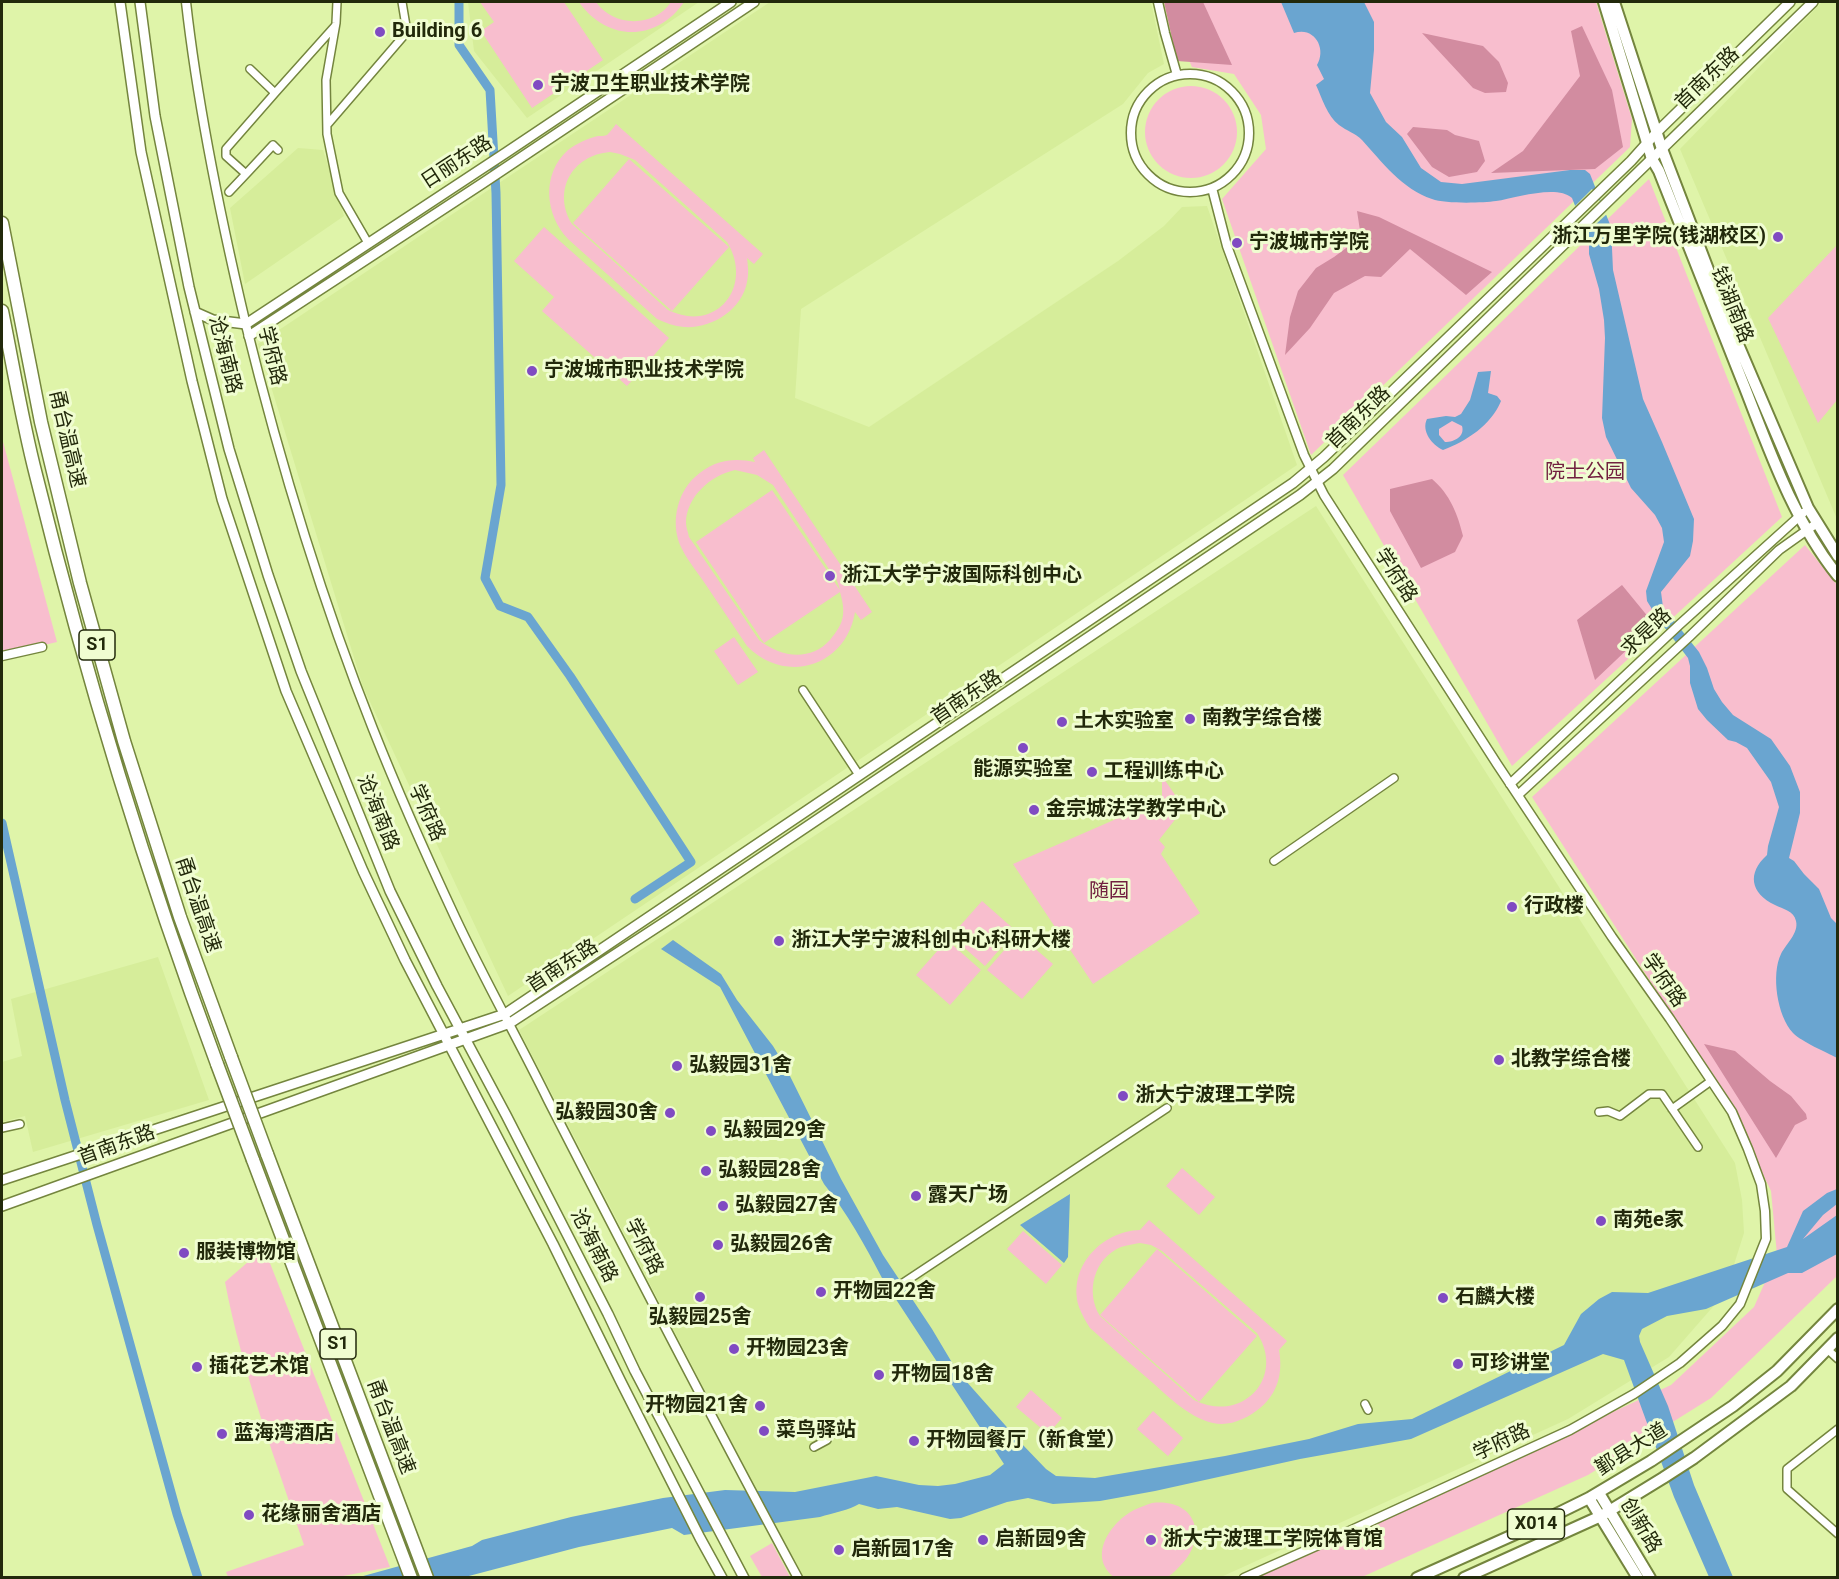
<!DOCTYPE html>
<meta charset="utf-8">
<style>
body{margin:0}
#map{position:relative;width:1839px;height:1579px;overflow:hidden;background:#dff4a9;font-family:Roboto,sans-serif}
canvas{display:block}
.frame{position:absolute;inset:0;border:3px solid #22290b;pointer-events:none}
</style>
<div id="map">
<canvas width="1839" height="1579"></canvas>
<div class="frame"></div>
</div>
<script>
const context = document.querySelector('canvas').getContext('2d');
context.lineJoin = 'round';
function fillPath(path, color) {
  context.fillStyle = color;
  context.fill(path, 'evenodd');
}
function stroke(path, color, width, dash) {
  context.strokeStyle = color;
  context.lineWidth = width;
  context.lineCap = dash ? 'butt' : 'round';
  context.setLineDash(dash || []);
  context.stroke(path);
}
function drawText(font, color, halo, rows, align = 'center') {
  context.font = font + ' Roboto,"Noto Sans SC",sans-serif';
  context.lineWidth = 6;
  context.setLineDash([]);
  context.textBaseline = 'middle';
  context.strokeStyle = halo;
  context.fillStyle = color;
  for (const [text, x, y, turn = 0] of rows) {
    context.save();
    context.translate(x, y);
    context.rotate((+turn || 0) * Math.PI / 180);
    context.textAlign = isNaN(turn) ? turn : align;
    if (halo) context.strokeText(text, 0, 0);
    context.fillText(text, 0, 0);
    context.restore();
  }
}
fillPath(new Path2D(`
 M468 2H699L527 118 474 51Z
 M770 2H1151L1164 64 1148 73 1123 104 801 309 795 398 869 427 1118 261 1164 226 1182 207 1207 206 1297 465 508 996 363 687 258 344Z
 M1822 2H1837V519L1680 149Z
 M298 148 323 150 344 216 245 284 230 208Z
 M1316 506 1735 1163 1742 1200 1744 1233 1725 1293 1669 1357 1568 1419 1221 1577H801L519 1030Z
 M158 957 209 1100 33 1152 25 1116 2 1122V1062L22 1056 11 999Z`), '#d6ed9a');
fillPath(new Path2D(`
 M480 2H564L603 60 532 108 481 31 494 22Z
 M579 2H596C613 27 654 28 671 2H684C657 42 607 42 579 2Z
 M1173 2H1596L1632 119 1630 147 1311 455 1222 199 1266 149 1261 115 1234 74 1192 67 1184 49Z
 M1145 132a46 46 0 1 1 92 0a46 46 0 1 1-92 0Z
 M616 124 763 254 754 264 747 258C748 266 749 274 747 282 742 310 711 329 684 327 674 326 666 323 657 319L568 239C545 215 541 174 568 150 576 144 588 138 598 136 601 136 605 136 607 135 610 132 614 127 616 124ZM610 152 620 154 635 160 727 242C754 286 717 334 668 310L572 224C552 191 572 155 610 152Z
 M629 159 729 247 672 311 573 223Z
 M1649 179 1782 517 1512 766 1343 475Z
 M544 227 669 338 627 386 542 311 554 297 514 261Z
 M1837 245V400L1818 423 1768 318Z
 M2 438 57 642 2 655Z
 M764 450 872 612 861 620 855 612C846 667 785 685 747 646 734 627 721 607 708 588 700 575 689 563 682 549 670 526 676 494 695 477 712 461 732 457 755 462L753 458ZM735 470 757 475 773 485 837 581 840 590 772 490 696 542 764 643 840 592C842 599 844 607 843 615 842 625 836 632 830 640 810 662 780 657 759 640L689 537C688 532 686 527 686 523 686 497 711 475 735 470Z
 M1805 545 1838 586 1837 1276 1711 1398 1588 1475 1362 1577 1255 1578 1671 1385 1754 1307 1777 1255 1771 1191 1731 1107 1532 797Z
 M734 637 758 672 738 685 714 651Z
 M1162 776 1184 808 1159 840 1165 847 1161 854 1200 913 1093 984 1013 864 1162 799Z
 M982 901 1016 931 985 966 951 936Z
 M1018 934 1053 964 1022 999 987 970Z
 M947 940 981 970 950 1005 916 975Z
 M1182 1168 1215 1197 1199 1215 1166 1186Z
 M1149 1220 1287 1341 1279 1350C1283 1373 1278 1393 1260 1408 1248 1418 1230 1427 1213 1423 1187 1417 1166 1394 1146 1377 1127 1361 1109 1345 1090 1328 1086 1322 1082 1315 1079 1307 1067 1268 1101 1231 1140 1230ZM1140 1243 1151 1245 1162 1251 1257 1333C1286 1378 1242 1424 1194 1400L1100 1316C1085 1292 1094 1258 1121 1247 1127 1245 1134 1244 1140 1243Z
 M1023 1231 1062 1265 1046 1284 1007 1249Z
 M264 1248 390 1567 338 1577H228L226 1572 304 1545C275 1458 242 1372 225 1282Z
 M1157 1249 1257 1336 1199 1402 1100 1315Z
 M1031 1390 1062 1418 1048 1434 1016 1407Z
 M1153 1411 1183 1438 1168 1456 1137 1429Z
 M1152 1503C1199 1498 1209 1541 1177 1569 1174 1572 1170 1576 1165 1578 1155 1579 1126 1578 1114 1577 1087 1556 1111 1522 1134 1510 1140 1507 1146 1505 1152 1503Z
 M772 1543 790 1577H762L750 1556Z`), '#f8bece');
fillPath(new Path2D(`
 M1164 2H1203L1232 65 1177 61Z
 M1582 26 1612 90 1623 147 1595 169 1491 173 1523 151 1580 76 1571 31Z
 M1422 33 1483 46 1499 62 1508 83 1506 92 1485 93 1473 88Z
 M1413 127 1447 130 1455 135 1479 141 1485 161 1477 172 1449 177 1432 167 1407 134Z
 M1357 211 1379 217 1492 272 1466 295 1410 249 1381 277 1365 276 1334 293 1310 328 1285 355 1290 317 1298 291 1316 268 1334 257 1361 237Z
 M1432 479C1450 494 1458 515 1463 536L1455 552 1421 568 1390 511V489Z
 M1622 585 1654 624 1595 680 1577 620Z
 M1704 1044 1735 1051 1770 1081 1791 1096 1806 1114 1807 1119 1795 1125 1776 1158Z`), '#d28ca0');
fillPath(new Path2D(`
 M1281 2H1364L1374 22V50L1370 93 1386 122 1402 137 1421 168 1441 182 1462 184 1570 170H1585L1590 174 1611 227 1613 270 1643 399 1662 442 1694 519 1693 541 1690 556 1661 592 1663 607 1699 652 1707 668 1714 689 1722 702 1733 715 1771 739 1790 766 1800 792V813L1789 858 1794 861 1804 874 1819 889 1831 918 1837 924V1058C1826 1052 1802 1042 1793 1033 1777 1016 1771 974 1781 954 1786 944 1799 933 1796 921 1794 911 1783 909 1775 905 1750 893 1747 873 1767 855L1768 846 1779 807 1771 782 1747 748 1736 742 1728 740 1707 720 1698 709 1690 683V666L1688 658 1658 619 1647 601 1646 591 1664 542 1662 528 1655 515 1631 488 1606 437 1602 418 1605 338 1604 320 1599 289 1589 254V241L1572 198C1557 184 1515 198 1496 201 1482 203 1445 204 1432 199 1402 189 1382 162 1362 140 1355 133 1347 131 1339 125 1327 116 1322 98 1316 85L1324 79 1317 65C1327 48 1314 26 1294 33Z
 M1491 371 1488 393 1497 396 1501 401C1491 425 1467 441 1443 450 1432 445 1421 431 1427 419L1446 416 1455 417 1461 414 1470 400 1478 372ZM1452 421 1462 426C1465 436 1455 442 1445 442L1439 435V429Z
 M673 940 721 974 737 1000 773 1046 784 1064 841 1179 883 1255 932 1329 957 1371 1021 1443 1046 1469 1056 1476 1095 1478 1225 1456 1309 1439 1358 1424 1412 1419 1564 1345 1581 1314 1599 1299 1612 1292 1648 1293 1787 1247 1803 1211 1827 1193 1837 1189V1204L1823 1215 1803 1239 1837 1215V1254L1802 1273H1788L1706 1309 1667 1316 1642 1329 1639 1336 1640 1342 1668 1406 1694 1485 1733 1577H1709L1674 1497 1624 1360 1603 1354 1411 1439 1300 1459 1155 1491 1100 1501 1053 1504 1028 1498 1007 1502 961 1518 950 1519 897 1507 878 1509 859 1504C850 1510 832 1513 820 1517L684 1535 672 1528 579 1547 465 1577 356 1578 472 1546 482 1540 571 1517 663 1498 725 1490 795 1492 876 1476 919 1485 938 1486 955 1484 990 1475 1004 1464 882 1278C865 1245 847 1213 824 1184L720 987 661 949Z
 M1070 1194 1068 1257 1064 1263 1020 1225Z`), '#6aa5d0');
fillPath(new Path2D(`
 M1592 189 1608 213 1583 236 1573 208Z`), '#dff4a9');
stroke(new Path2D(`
 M459 2V45L490 90 496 193 501 485 485 578 500 606 528 617 570 676 691 862 635 899
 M2 823 65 1100 97 1225 177 1514 198 1578`), '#6aa5d0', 9);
const minor = new Path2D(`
 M337 2 336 23 326 80 327 134 339 193 368 243
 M250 69 275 93 226 149V156L246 174 273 145 278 150
 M275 93 335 26
 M327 125 407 32 402 2
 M229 192 246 174
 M803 690 859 775
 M1274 861 1394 778
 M1672 1109 1711 1081
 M1599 1112 1608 1111 1620 1116 1649 1094H1662L1698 1147
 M2 1128 20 1124
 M888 1293 1167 1108
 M1827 1349 1838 1359
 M1365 1404 1368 1410
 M1838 1429 1787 1469V1489L1838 1534
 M814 1447 827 1440`);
const tertiary = new Path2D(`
 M186 2C198 109 220 215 245 321 279 459 320 596 373 729 398 792 426 855 455 917 484 979 518 1039 548 1100 630 1260 712 1419 798 1578
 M1158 2 1165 33 1177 75
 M1131 133a59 59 0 1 1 118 0a59 59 0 1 1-118 0Z
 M1212 188 1227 246 1304 455 1324 495 1497 764 1612 937 1670 1019 1732 1112 1748 1149 1761 1184 1765 1211 1766 1239 1740 1304 1722 1326 1680 1363 1634 1394 1570 1430 1343 1534 1244 1578
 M2 656 42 647
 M1510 784 1679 625 1803 513
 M1518 795 1689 637 1779 550 1817 523`);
const secondary = new Path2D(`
 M120 2 141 152 192 381 222 499 286 691 363 871 405 960 553 1244 621 1382 700 1538 722 1578
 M140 2 155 116 189 287 229 449 268 575 301 671 390 891 437 986 506 1115 608 1314 635 1371 744 1578
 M195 312 213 320 246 324 507 152 731 2
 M249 336 483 183 754 2
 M2 1180 505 1014 1293 483 1324 457 1631 161 1657 132 1790 2
 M2 1206 510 1023 671 918 1300 495 1333 469 1813 2`);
const primary = new Path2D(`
 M1604 2 1652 159 1659 171C1688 243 1716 316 1745 388 1770 452 1794 521 1838 576
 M1614 2 1662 149 1725 314 1808 508 1838 556
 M1599 1493 1650 1578
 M1589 1498 1638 1578
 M1417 1578 1522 1531 1589 1498 1651 1461 1733 1406 1777 1371 1838 1309
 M1464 1578 1601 1516 1663 1478 1694 1458 1791 1386 1838 1338`);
const motorway = new Path2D(`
 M2 223 41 422 80 583 124 741 180 917 231 1057
 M2 311C13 365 22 421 36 475 85 674 145 871 217 1064
 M267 1154 427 1578
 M253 1160 411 1578`);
stroke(minor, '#74853e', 10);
stroke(tertiary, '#74853e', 11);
stroke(secondary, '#74853e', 12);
stroke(primary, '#74853e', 14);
stroke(motorway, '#74853e', 15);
stroke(minor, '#fff', 7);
stroke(tertiary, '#fff', 8);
stroke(secondary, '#fff', 9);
stroke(primary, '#fff', 10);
stroke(motorway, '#fff', 12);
const motorwayBridge = new Path2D(`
 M231 1057 267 1154
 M217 1064 253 1160`);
stroke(motorwayBridge, '#74853e', 15, []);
stroke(motorwayBridge, '#fff', 12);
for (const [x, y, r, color] of [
 [380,32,6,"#804bc2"],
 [538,85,6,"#804bc2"],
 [1778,237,6,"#804bc2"],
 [1237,243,6,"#804bc2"],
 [532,371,6,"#804bc2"],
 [830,576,6,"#804bc2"],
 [1190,719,6,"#804bc2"],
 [1062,722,6,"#804bc2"],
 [1023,748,6,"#804bc2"],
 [1092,772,6,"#804bc2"],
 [1034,810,6,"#804bc2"],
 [1512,907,6,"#804bc2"],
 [779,941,6,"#804bc2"],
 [1499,1060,6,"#804bc2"],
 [677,1066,6,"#804bc2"],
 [1123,1096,6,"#804bc2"],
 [670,1113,6,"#804bc2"],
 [711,1131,6,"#804bc2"],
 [706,1171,6,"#804bc2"],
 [916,1196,6,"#804bc2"],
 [723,1206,6,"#804bc2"],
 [1601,1221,6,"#804bc2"],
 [718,1245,6,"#804bc2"],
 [184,1253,6,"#804bc2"],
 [821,1292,6,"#804bc2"],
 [700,1297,6,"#804bc2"],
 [1443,1298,6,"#804bc2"],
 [734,1349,6,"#804bc2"],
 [1458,1364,6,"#804bc2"],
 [197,1367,6,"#804bc2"],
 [879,1375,6,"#804bc2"],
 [760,1406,6,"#804bc2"],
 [764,1431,6,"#804bc2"],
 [222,1434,6,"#804bc2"],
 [914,1441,6,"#804bc2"],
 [249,1515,6,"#804bc2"],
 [983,1540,6,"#804bc2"],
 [1151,1540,6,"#804bc2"],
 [839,1550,6,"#804bc2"]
]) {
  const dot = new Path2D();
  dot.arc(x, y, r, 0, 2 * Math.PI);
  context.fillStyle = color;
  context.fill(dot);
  stroke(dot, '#f0fdd1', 2);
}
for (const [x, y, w] of [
 [97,645,36],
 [338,1344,36],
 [1536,1524,57]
]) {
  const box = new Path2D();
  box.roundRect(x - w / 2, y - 15, w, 30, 4.5);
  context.fillStyle = '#f0fdd1';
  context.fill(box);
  stroke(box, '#22290b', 1.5);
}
drawText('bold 18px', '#22290b', null, [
 ["S1",97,645],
 ["S1",338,1344],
 ["X014",1536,1524]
]);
drawText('bold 20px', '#22290b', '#f0fdd1', [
 ["Building 6",392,32],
 ["宁波卫生职业技术学院",550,85],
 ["浙江万里学院(钱湖校区)",1766,237,"right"],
 ["宁波城市学院",1249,243],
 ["宁波城市职业技术学院",544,371],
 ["浙江大学宁波国际科创中心",842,576],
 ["南教学综合楼",1202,719],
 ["土木实验室",1074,722],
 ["能源实验室",1023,770,"center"],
 ["工程训练中心",1104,772],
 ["金宗城法学教学中心",1046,810],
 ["行政楼",1524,907],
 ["浙江大学宁波科创中心科研大楼",791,941],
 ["北教学综合楼",1511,1060],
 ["弘毅园31舍",689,1066],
 ["浙大宁波理工学院",1135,1096],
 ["弘毅园30舍",658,1113,"right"],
 ["弘毅园29舍",723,1131],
 ["弘毅园28舍",718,1171],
 ["露天广场",928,1196],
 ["弘毅园27舍",735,1206],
 ["南苑e家",1613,1221],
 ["弘毅园26舍",730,1245],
 ["服装博物馆",196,1253],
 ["开物园22舍",833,1292],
 ["石麟大楼",1455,1298],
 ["弘毅园25舍",700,1318,"center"],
 ["开物园23舍",746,1349],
 ["可珍讲堂",1470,1364],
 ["插花艺术馆",209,1367],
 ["开物园18舍",891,1375],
 ["开物园21舍",748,1406,"right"],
 ["菜鸟驿站",776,1431],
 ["蓝海湾酒店",234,1434],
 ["开物园餐厅（新食堂）",926,1441],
 ["花缘丽舍酒店",261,1515],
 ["启新园9舍",995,1540],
 ["浙大宁波理工学院体育馆",1163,1540],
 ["启新园17舍",851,1550]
], 'left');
drawText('20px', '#22290b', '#f0fdd1', [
 ["首南东路",1708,79,-44],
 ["日丽东路",457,163,-33],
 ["钱湖南路",1731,305,68],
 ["沧海南路",224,355,76],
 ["学府路",271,356,76],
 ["首南东路",1359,418,-44],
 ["甬台温高速",66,439,77],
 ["学府路",1395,576,57],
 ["求是路",1647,633,-43],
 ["首南东路",967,698,-34],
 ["沧海南路",377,813,68],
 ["学府路",426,813,66],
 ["甬台温高速",197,905,71],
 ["首南东路",563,967,-33],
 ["学府路",1663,981,55],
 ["首南东路",117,1146,-20],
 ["沧海南路",593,1246,63],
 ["学府路",643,1247,63],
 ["甬台温高速",390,1427,69],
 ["学府路",1502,1443,-25],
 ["鄞县大道",1632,1450,-32],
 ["创新路",1640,1526,59]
]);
drawText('20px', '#722040', '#f0fdd1', [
 ["院士公园",1585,473],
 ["随园",1109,892]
]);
</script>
